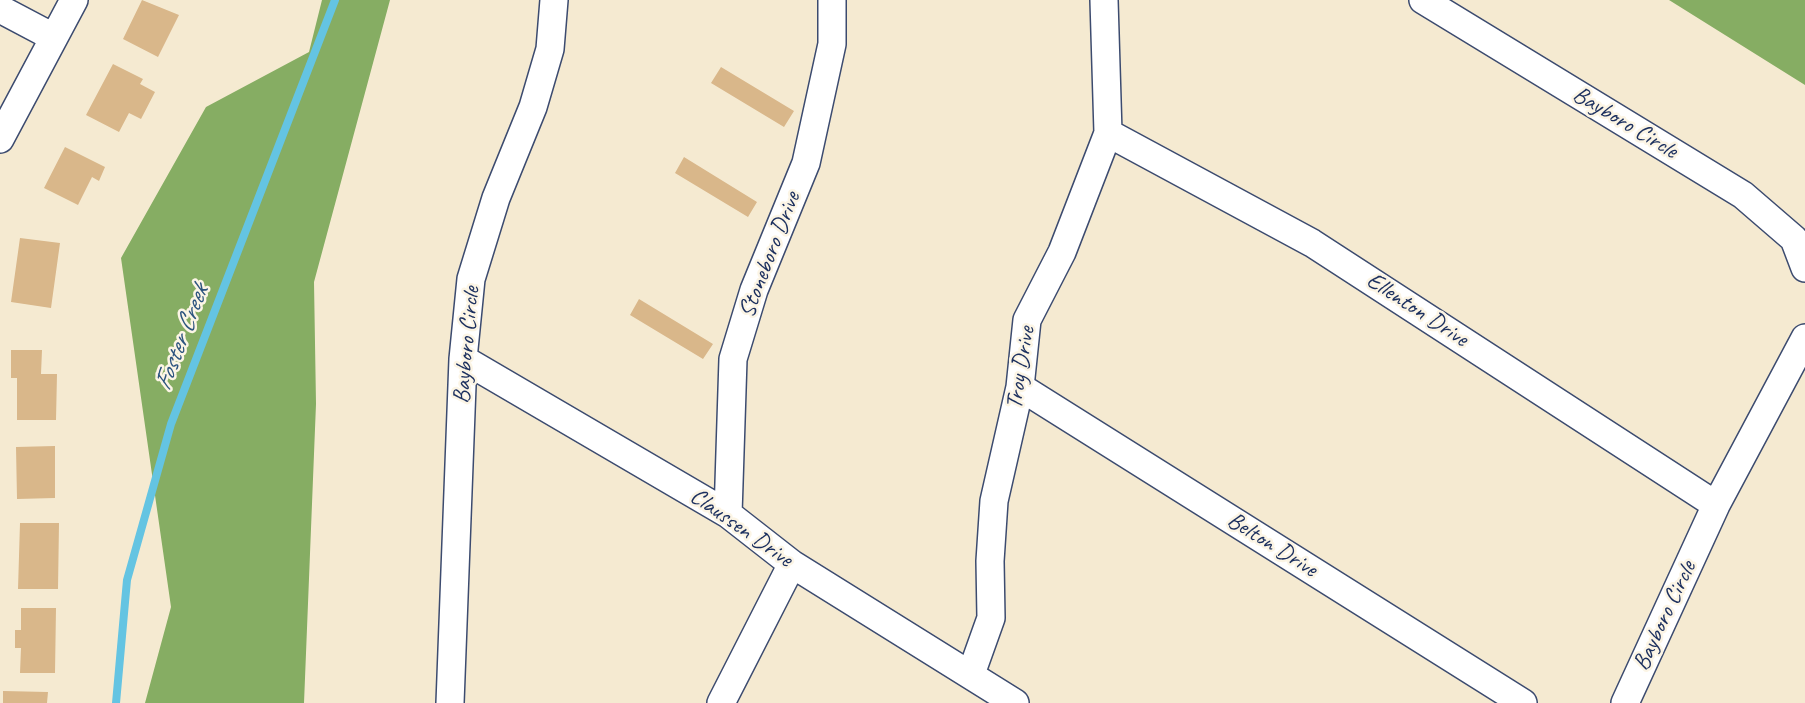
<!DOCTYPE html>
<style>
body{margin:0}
canvas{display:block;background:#f5ead1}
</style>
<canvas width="1805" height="703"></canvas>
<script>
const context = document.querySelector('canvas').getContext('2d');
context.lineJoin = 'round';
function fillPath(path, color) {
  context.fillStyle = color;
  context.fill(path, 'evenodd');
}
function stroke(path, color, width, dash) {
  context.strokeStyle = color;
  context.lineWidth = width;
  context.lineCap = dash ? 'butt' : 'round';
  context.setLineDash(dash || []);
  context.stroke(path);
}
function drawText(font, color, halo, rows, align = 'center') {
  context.font = font + ' Caveat,sans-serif';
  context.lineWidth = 5;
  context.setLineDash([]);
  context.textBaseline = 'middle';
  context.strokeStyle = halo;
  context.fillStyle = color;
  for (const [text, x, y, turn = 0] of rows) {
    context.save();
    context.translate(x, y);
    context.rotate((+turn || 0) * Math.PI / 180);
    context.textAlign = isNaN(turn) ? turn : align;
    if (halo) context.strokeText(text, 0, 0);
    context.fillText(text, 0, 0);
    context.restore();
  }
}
fillPath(new Path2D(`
 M322 0H390L314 282 316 404 304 703H145L171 607 121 258 206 107 309 52Z
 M1669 0H1805V85Z`), '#86ad63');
stroke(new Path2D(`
 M116 703 127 580 171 424 335 0`), '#64c4e2', 8);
fillPath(new Path2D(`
 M142 0 179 15 158 57 123 39Z
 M113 64 143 79 140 84 155 92 141 119 129 113 119 132 86 115Z
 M721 67 794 111 784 127 711 83Z
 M65 147 105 167 99 181 92 177 78 205 44 188Z
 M684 157 757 202 748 217 675 173Z
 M20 238 60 243 51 308 11 302Z
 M639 299 713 344 703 359 630 315Z
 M11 350H42L41 374H57L56 420H17V378H11Z
 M55 446V498L17 499 16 447Z
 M20 523H59L58 589H18Z
 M21 608H56L55 673H20L21 648H15V630H21Z
 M3 691 48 692 47 703H3Z`), '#d9b78a');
const minor = new Path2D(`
 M1423 0 1743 195 1794 239 1805 268
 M0 9 53 37
 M1108 133 1312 243 1716 505
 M0 139 74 0
 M463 359 728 514 792 564 1015 703
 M1020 387 1523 703
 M728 514 733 359 754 290 806 163 832 44V0
 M971 674 991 618 990 561 994 501 1020 387 1027 320 1062 252 1108 133 1104 0
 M450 703 463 359 471 279 496 198 533 107 550 49 554 0
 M721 703 792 564
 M1625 703 1716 505 1805 338`);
stroke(minor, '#3c4b6f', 30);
stroke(minor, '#fff', 27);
drawText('24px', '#1b2f5e', '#fcf5e5', [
 ["Bayboro Circle",1625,123,31],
 ["Stoneboro Drive",770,255,-69],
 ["Ellenton Drive",1417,310,33],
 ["Bayboro Circle",467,345,-85],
 ["Troy Drive",1021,368,-81],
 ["Claussen Drive",741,528,35],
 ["Belton Drive",1272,545,32],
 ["Bayboro Circle",1665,616,-65]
]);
drawText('italic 26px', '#2d547f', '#fcf5e5', [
 ["Foster Creek",182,338,-69]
]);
</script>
